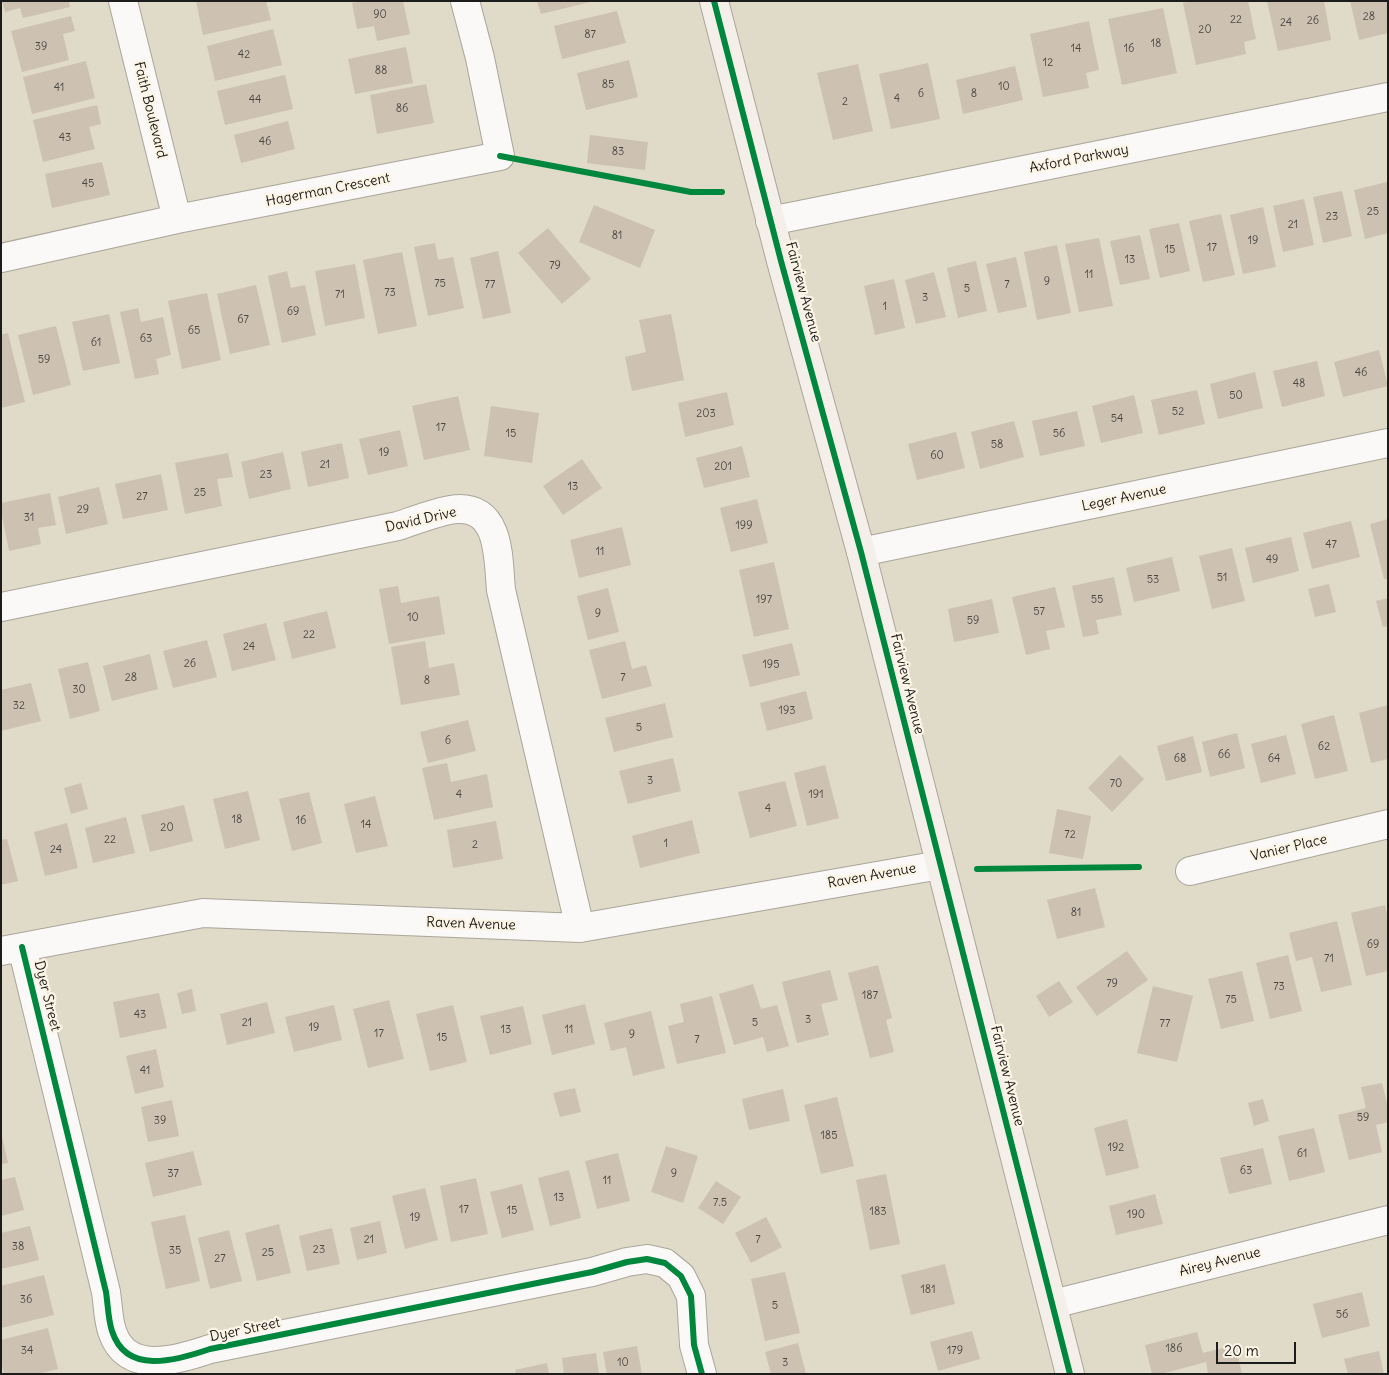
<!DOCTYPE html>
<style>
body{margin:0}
#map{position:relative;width:1389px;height:1375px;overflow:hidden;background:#e0dac8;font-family:Delius,sans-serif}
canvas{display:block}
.frame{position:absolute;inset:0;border:2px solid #1c1c1c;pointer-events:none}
.scale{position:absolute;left:1216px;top:1342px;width:80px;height:22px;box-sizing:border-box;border:2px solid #1c1c1c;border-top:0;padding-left:6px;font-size:15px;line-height:18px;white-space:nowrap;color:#1c1c1c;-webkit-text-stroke:4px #fcf5e5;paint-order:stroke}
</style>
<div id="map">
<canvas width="1389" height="1375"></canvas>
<div class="frame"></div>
<div class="scale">20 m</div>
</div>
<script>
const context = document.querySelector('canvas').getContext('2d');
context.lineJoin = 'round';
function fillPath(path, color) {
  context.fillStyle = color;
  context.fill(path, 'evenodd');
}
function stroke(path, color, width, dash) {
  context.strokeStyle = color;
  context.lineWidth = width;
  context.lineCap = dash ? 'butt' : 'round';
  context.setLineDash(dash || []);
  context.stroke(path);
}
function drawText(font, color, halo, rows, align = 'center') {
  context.font = font + ' Delius,sans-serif';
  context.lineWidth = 4.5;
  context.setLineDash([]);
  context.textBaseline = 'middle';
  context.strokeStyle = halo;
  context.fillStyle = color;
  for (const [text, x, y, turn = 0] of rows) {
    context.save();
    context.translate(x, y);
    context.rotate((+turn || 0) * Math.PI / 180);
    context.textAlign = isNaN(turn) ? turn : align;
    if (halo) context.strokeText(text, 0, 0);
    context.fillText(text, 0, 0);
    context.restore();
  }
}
fillPath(new Path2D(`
 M2 1H69L70 7 23 18 20 8 5 12Z
 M196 1H266L271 20 203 35Z
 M362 1H403L410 34 377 41 374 26 357 29 352 3Z
 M537 1H590V2L541 14Z
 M1191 1H1248L1256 39 1244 42 1246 54 1196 65 1183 3Z
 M1267 1H1324L1331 40 1278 51Z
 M1350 1H1388V33L1359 40Z
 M1163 8 1177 73 1122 85 1108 19Z
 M617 11 626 43 562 59 554 26Z
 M71 16 75 31 63 34 69 60 22 72 11 31Z
 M1089 21 1099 70 1086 73 1089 88 1043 97 1030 34Z
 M273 29 282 65 215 81 207 46Z
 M406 47 413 83 355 94 348 59Z
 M629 60 638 97 586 110 577 73Z
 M86 61 95 98 32 114 23 77Z
 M928 63 940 119 891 129 879 74Z
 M858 64 873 131 833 140 817 73Z
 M1015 66 1023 100 963 114 956 80Z
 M285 75 293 109 225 125 217 91Z
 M426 84 434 123 377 134 370 95Z
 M97 105 101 124 89 127 95 149 43 162 33 120Z
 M288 121 295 149 241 163 234 135Z
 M590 135 648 142 645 170 587 163Z
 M102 162 110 195 52 208 45 174Z
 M1387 182 1388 233 1365 239 1354 190Z
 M1342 191 1352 236 1323 243 1313 197Z
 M1304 199 1314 245 1283 252 1273 206Z
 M594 205 655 230 640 268 579 242Z
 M1263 207 1276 267 1243 274 1230 215Z
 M1221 214 1235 275 1203 282 1189 221Z
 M1179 223 1190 271 1160 278 1149 229Z
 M548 228 591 279 562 304 518 253Z
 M1140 235 1150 279 1120 285 1110 241Z
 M1099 238 1113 306 1079 312 1065 244Z
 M435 243 438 260 453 257 464 308 428 316 414 247Z
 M1057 245 1071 313 1037 320 1024 252Z
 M498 251 511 313 483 319 470 258Z
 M402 252 417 326 378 334 363 260Z
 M1016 257 1027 307 998 313 986 264Z
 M976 261 987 311 958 318 947 268Z
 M355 264 365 318 325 326 315 271Z
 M287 271 291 288 305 285 316 335 282 343 268 276Z
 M934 272 946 317 916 324 905 280Z
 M894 279 905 328 875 335 864 286Z
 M256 285 270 345 230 354 217 294Z
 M207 293 221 360 182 369 168 301Z
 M138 308 141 322 163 317 171 355 156 359 159 374 135 379 120 312Z
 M109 314 120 363 83 371 72 322Z
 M671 314 684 380 632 391 625 357 646 352 639 320Z
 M56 326 71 385 33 395 18 335Z
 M8 333 25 402 1 408V335Z
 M1379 350 1388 386 1343 397 1334 362Z
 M1317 361 1325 396 1282 407 1273 371Z
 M1255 372 1263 408 1218 419 1210 384Z
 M1197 390 1205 424 1159 435 1151 400Z
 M727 392 734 425 685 437 678 403Z
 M1134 395 1143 433 1101 443 1092 406Z
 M458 396 470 450 424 460 412 406Z
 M491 406 539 413 532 463 484 456Z
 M1077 411 1085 446 1040 456 1032 421Z
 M1014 421 1024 457 980 469 971 432Z
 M400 430 408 466 368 475 359 439Z
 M956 432 965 468 917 480 908 444Z
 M342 443 349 478 308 487 301 452Z
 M742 446 750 477 704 488 696 458Z
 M283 452 291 489 249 499 241 462Z
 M228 453 233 477 217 479 222 506 185 514 175 463Z
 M582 459 602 488 563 515 543 486Z
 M161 474 168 510 123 519 115 484Z
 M99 487 108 524 66 534 58 497Z
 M50 493 56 525 38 528 41 544 9 551 1 511V503Z
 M757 499 768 543 731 552 720 508Z
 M1388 519V579H1384L1370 524Z
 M1351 521 1360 557 1312 569 1303 533Z
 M622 527 631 565 579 578 570 540Z
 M1291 537 1299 571 1253 583 1245 548Z
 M1232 548 1245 601 1212 609 1199 556Z
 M1172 557 1180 591 1134 602 1126 568Z
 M774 562 789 629 754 637 739 570Z
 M1114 577 1122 615 1096 620 1099 634 1083 637 1072 586Z
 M1329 584 1336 612 1315 617 1308 589Z
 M398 586 401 603 439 596 445 634 389 644 379 589Z
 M1055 587 1065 627 1046 631 1050 649 1026 655 1012 597Z
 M608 588 619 632 588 640 577 596Z
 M1388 598V626L1383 627 1376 601Z
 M992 599 999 633 954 642 948 609Z
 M327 611 336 648 292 659 283 622Z
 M266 623 276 660 232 671 223 634Z
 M207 640 217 677 173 688 163 651Z
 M425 641 429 668 454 663 460 695 401 705 391 647Z
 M625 641 632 669 646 665 652 686 602 699 589 650Z
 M792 643 800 675 750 687 742 655Z
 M150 654 158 689 112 701 103 666Z
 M88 662 100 711 70 719 58 669Z
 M31 683 41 721 1 731V690Z
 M806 691 813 719 767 731 760 703Z
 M665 703 673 737 614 752 605 718Z
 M1388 705V759L1371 763 1359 713Z
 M1334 715 1348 771 1315 779 1301 724Z
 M468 720 476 751 428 763 420 732Z
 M1237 733 1245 768 1210 777 1202 742Z
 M1286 735 1296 774 1261 783 1251 744Z
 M1193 736 1202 772 1166 781 1157 746Z
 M1120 755 1144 779 1112 812 1088 788Z
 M673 758 681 791 628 804 619 771Z
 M447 763 451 782 487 774 493 807 434 820 422 768Z
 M825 765 839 818 807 826 794 773Z
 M785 781 797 826 750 838 738 792Z
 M81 783 88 809 71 814 64 788Z
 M248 791 260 840 225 849 213 799Z
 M309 792 322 843 292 851 279 799Z
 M375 796 388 846 356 853 344 804Z
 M184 805 193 841 150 852 141 815Z
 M1057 809 1091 816 1083 859 1049 853Z
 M126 817 135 853 93 863 85 828Z
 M692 820 700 853 640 868 632 836Z
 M496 821 503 859 453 868 447 830Z
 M67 823 78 868 45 876 34 832Z
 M7 839 18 881 1 885V840Z
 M1095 888 1105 927 1057 939 1047 900Z
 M1385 905 1388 919V971L1366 976 1351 913Z
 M1337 921 1352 985 1321 992 1312 957 1296 961 1289 933Z
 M1127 951 1148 980 1097 1016 1076 987Z
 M1288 955 1302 1011 1270 1019 1256 963Z
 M878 965 892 1018 886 1020 894 1052 870 1058 848 973Z
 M830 970 838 1000 821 1004 829 1035 797 1043 782 982Z
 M1242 971 1254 1021 1221 1029 1208 979Z
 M1059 981 1073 1002 1049 1017 1036 996Z
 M753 984 761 1009 777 1005 789 1046 767 1052 763 1037 734 1045 719 994Z
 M1153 986 1193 996 1177 1062 1137 1053Z
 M192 989 196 1011 182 1014 177 993Z
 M159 993 167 1028 120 1038 113 1002Z
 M712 996 726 1053 677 1064 668 1026 684 1022 680 1004Z
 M389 1000 404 1059 368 1068 353 1009Z
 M267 1002 275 1033 227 1045 220 1014Z
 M585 1004 595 1044 552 1055 542 1015Z
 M334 1005 342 1040 294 1052 285 1017Z
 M453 1005 467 1062 430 1071 416 1014Z
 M523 1006 532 1044 490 1055 480 1016Z
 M651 1011 665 1068 633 1076 626 1047 611 1051 604 1023Z
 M156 1049 164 1087 135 1094 126 1056Z
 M1382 1083 1388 1108V1122L1376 1125 1382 1152 1349 1160 1338 1115 1366 1108 1361 1087Z
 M575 1088 581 1112 560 1117 553 1093Z
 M783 1089 790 1121 749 1130 742 1099Z
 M837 1097 854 1166 821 1174 804 1105Z
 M1263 1099 1269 1121 1254 1126 1248 1103Z
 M172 1100 179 1136 148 1142 141 1107Z
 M1127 1119 1139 1168 1106 1176 1094 1128Z
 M1314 1128 1325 1172 1289 1181 1278 1136Z
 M2 1137 8 1163 1 1164V1138Z
 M666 1146 698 1156 683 1203 651 1192Z
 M1263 1148 1272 1184 1229 1194 1220 1158Z
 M193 1151 202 1185 153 1197 145 1163Z
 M618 1153 630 1201 597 1209 585 1161Z
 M569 1170 581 1218 550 1226 538 1178Z
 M886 1174 900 1244 870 1250 856 1180Z
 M15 1177 24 1210 1 1216V1180Z
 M476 1178 488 1234 451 1242 440 1186Z
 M716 1181 741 1197 723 1224 698 1208Z
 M522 1184 534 1230 502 1238 490 1192Z
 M425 1188 438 1240 405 1249 392 1196Z
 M1155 1194 1163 1224 1116 1235 1109 1206Z
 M185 1215 200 1281 166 1289 151 1222Z
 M766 1217 782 1247 751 1263 735 1233Z
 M380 1221 387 1253 357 1260 350 1228Z
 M279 1224 291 1273 257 1281 245 1233Z
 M30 1226 39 1260 1 1269V1233Z
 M332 1228 340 1264 307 1271 299 1236Z
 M229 1230 242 1281 210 1289 198 1238Z
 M945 1264 955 1304 911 1315 901 1275Z
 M785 1272 800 1333 765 1341 751 1279Z
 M44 1275 54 1315 1 1328V1286Z
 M1362 1292 1370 1326 1322 1338 1313 1304Z
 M48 1328 58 1369 37 1374H4L1 1361V1340Z
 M972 1331 980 1359 938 1371 930 1342Z
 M1197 1332 1203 1353 1235 1345 1242 1373 1208 1374 1206 1362 1161 1374H1152L1145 1345Z
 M798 1343 806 1374H771L765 1352Z
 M637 1346 642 1374H607L603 1352Z
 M1379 1351 1384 1374H1348L1344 1359Z
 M596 1353 599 1374H564L562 1358Z
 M547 1363 549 1374H516L515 1370Z`), '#cdc1b1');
const street = new Path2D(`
 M123 1 177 219
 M770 221 1388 97
 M1 258 177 219 500 156 480 58 465 1
 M861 552 1388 443
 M1 607 398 526C413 521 444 509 458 509 501 508 498 559 501 590L580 928
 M1190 871 1388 824
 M22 947 106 1292C108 1305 108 1319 112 1331 126 1375 175 1361 210 1349L592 1272 627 1262 647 1259 665 1263 681 1276 691 1296 694 1345 702 1374
 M1 951 203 913 580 928 940 865
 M1053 1304 1388 1220`);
const secondary = new Path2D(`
 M714 1 781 261 861 552 1070 1374`);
stroke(street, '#a9a59a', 30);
stroke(secondary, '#a9a59a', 30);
stroke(street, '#faf9f7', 28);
stroke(secondary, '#f4f0e9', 28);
stroke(new Path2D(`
 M714 1 781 261 861 552 1070 1374
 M500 156 691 192H722
 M977 869 1139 867
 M22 947 106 1292C108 1305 108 1319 112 1331 126 1375 175 1361 210 1349L592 1272 627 1262 647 1259 665 1263 681 1276 691 1296 694 1345 702 1374`), '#00873e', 6);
drawText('11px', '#4a4743', null, [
 ["90",380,15],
 ["28",1369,17],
 ["22",1236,20],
 ["26",1313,21],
 ["24",1286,23],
 ["20",1205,30],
 ["87",590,35],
 ["18",1156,44],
 ["39",41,47],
 ["14",1076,49],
 ["16",1129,49],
 ["42",244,55],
 ["12",1048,63],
 ["88",381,71],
 ["85",608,85],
 ["10",1004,87],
 ["41",59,88],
 ["6",921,94],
 ["8",974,94],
 ["4",897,99],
 ["44",255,100],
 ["2",845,102],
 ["86",402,109],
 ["43",65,138],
 ["46",265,142],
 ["83",618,152],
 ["45",88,184],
 ["25",1373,212],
 ["23",1332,217],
 ["21",1293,225],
 ["81",617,236],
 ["19",1253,241],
 ["17",1212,248],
 ["15",1170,250],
 ["13",1130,260],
 ["79",555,266],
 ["11",1089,275],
 ["9",1047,282],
 ["75",440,284],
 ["77",490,285],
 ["7",1007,285],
 ["5",967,289],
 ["73",390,293],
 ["71",340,295],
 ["3",925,298],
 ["1",885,307],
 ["69",293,312],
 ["67",243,320],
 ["65",194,331],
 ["63",146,339],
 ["61",96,343],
 ["59",44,360],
 ["46",1361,373],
 ["48",1299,384],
 ["50",1236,396],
 ["52",1178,412],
 ["203",706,414],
 ["54",1117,419],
 ["17",441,428],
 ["15",511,434],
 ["56",1059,434],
 ["58",997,445],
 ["19",384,453],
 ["60",937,456],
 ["21",325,465],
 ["201",723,467],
 ["23",266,475],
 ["13",573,487],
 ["25",200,493],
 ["27",142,497],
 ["29",83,510],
 ["31",29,518],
 ["199",744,526],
 ["47",1331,545],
 ["11",600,552],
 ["49",1272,560],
 ["51",1222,578],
 ["53",1153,580],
 ["197",764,600],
 ["55",1097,600],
 ["57",1039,612],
 ["9",598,614],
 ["10",413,618],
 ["59",973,621],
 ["22",309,635],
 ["24",249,647],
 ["26",190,664],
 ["195",771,665],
 ["28",131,678],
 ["7",623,678],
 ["8",427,681],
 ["30",79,690],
 ["32",19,706],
 ["193",787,711],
 ["5",639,728],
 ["6",448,741],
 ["62",1324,747],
 ["66",1224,755],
 ["68",1180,759],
 ["64",1274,759],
 ["3",650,781],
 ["70",1116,784],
 ["4",459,795],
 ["191",816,795],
 ["4",768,809],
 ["18",237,820],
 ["16",301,821],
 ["14",366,825],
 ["20",167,828],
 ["72",1070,835],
 ["22",110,840],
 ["1",666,844],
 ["2",475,845],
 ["24",56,850],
 ["81",1076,913],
 ["69",1373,945],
 ["71",1329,959],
 ["79",1112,984],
 ["73",1279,987],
 ["187",870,996],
 ["75",1231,1000],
 ["43",140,1015],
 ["3",808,1020],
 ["21",247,1023],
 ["5",755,1023],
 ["77",1165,1024],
 ["19",314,1028],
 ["13",506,1030],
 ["11",569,1030],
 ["17",379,1034],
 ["9",632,1035],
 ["15",442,1038],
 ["7",697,1040],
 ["41",145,1071],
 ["59",1363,1118],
 ["39",160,1121],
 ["185",829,1136],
 ["192",1116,1148],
 ["61",1302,1154],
 ["63",1246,1171],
 ["37",173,1174],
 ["9",674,1174],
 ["11",607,1181],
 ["13",559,1198],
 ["7.5",720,1203],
 ["17",464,1210],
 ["15",512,1211],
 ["183",878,1212],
 ["190",1136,1215],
 ["19",415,1218],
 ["21",369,1240],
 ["7",758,1240],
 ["38",18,1247],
 ["23",319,1250],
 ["35",175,1251],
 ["25",268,1253],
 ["27",220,1259],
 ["181",928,1290],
 ["36",26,1300],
 ["5",775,1306],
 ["56",1342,1315],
 ["186",1174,1349],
 ["34",27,1351],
 ["179",955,1351],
 ["10",623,1363],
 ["3",785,1363]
]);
drawText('14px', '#1c1c1c', '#fcf5e5', [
 ["Faith Boulevard",150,110,76],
 ["Axford Parkway",1079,159,-11],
 ["Hagerman Crescent",328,190,-11],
 ["Fairview Avenue",803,292,75],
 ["Leger Avenue",1124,498,-12],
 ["David Drive",421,520,-13],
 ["Fairview Avenue",907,684,76],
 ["Vanier Place",1289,848,-13],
 ["Raven Avenue",872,876,-10],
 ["Raven Avenue",471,924,2],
 ["Dyer Street",47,996,76],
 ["Fairview Avenue",1007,1076,76],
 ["Airey Avenue",1220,1262,-14],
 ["Dyer Street",245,1330,-12]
]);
</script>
